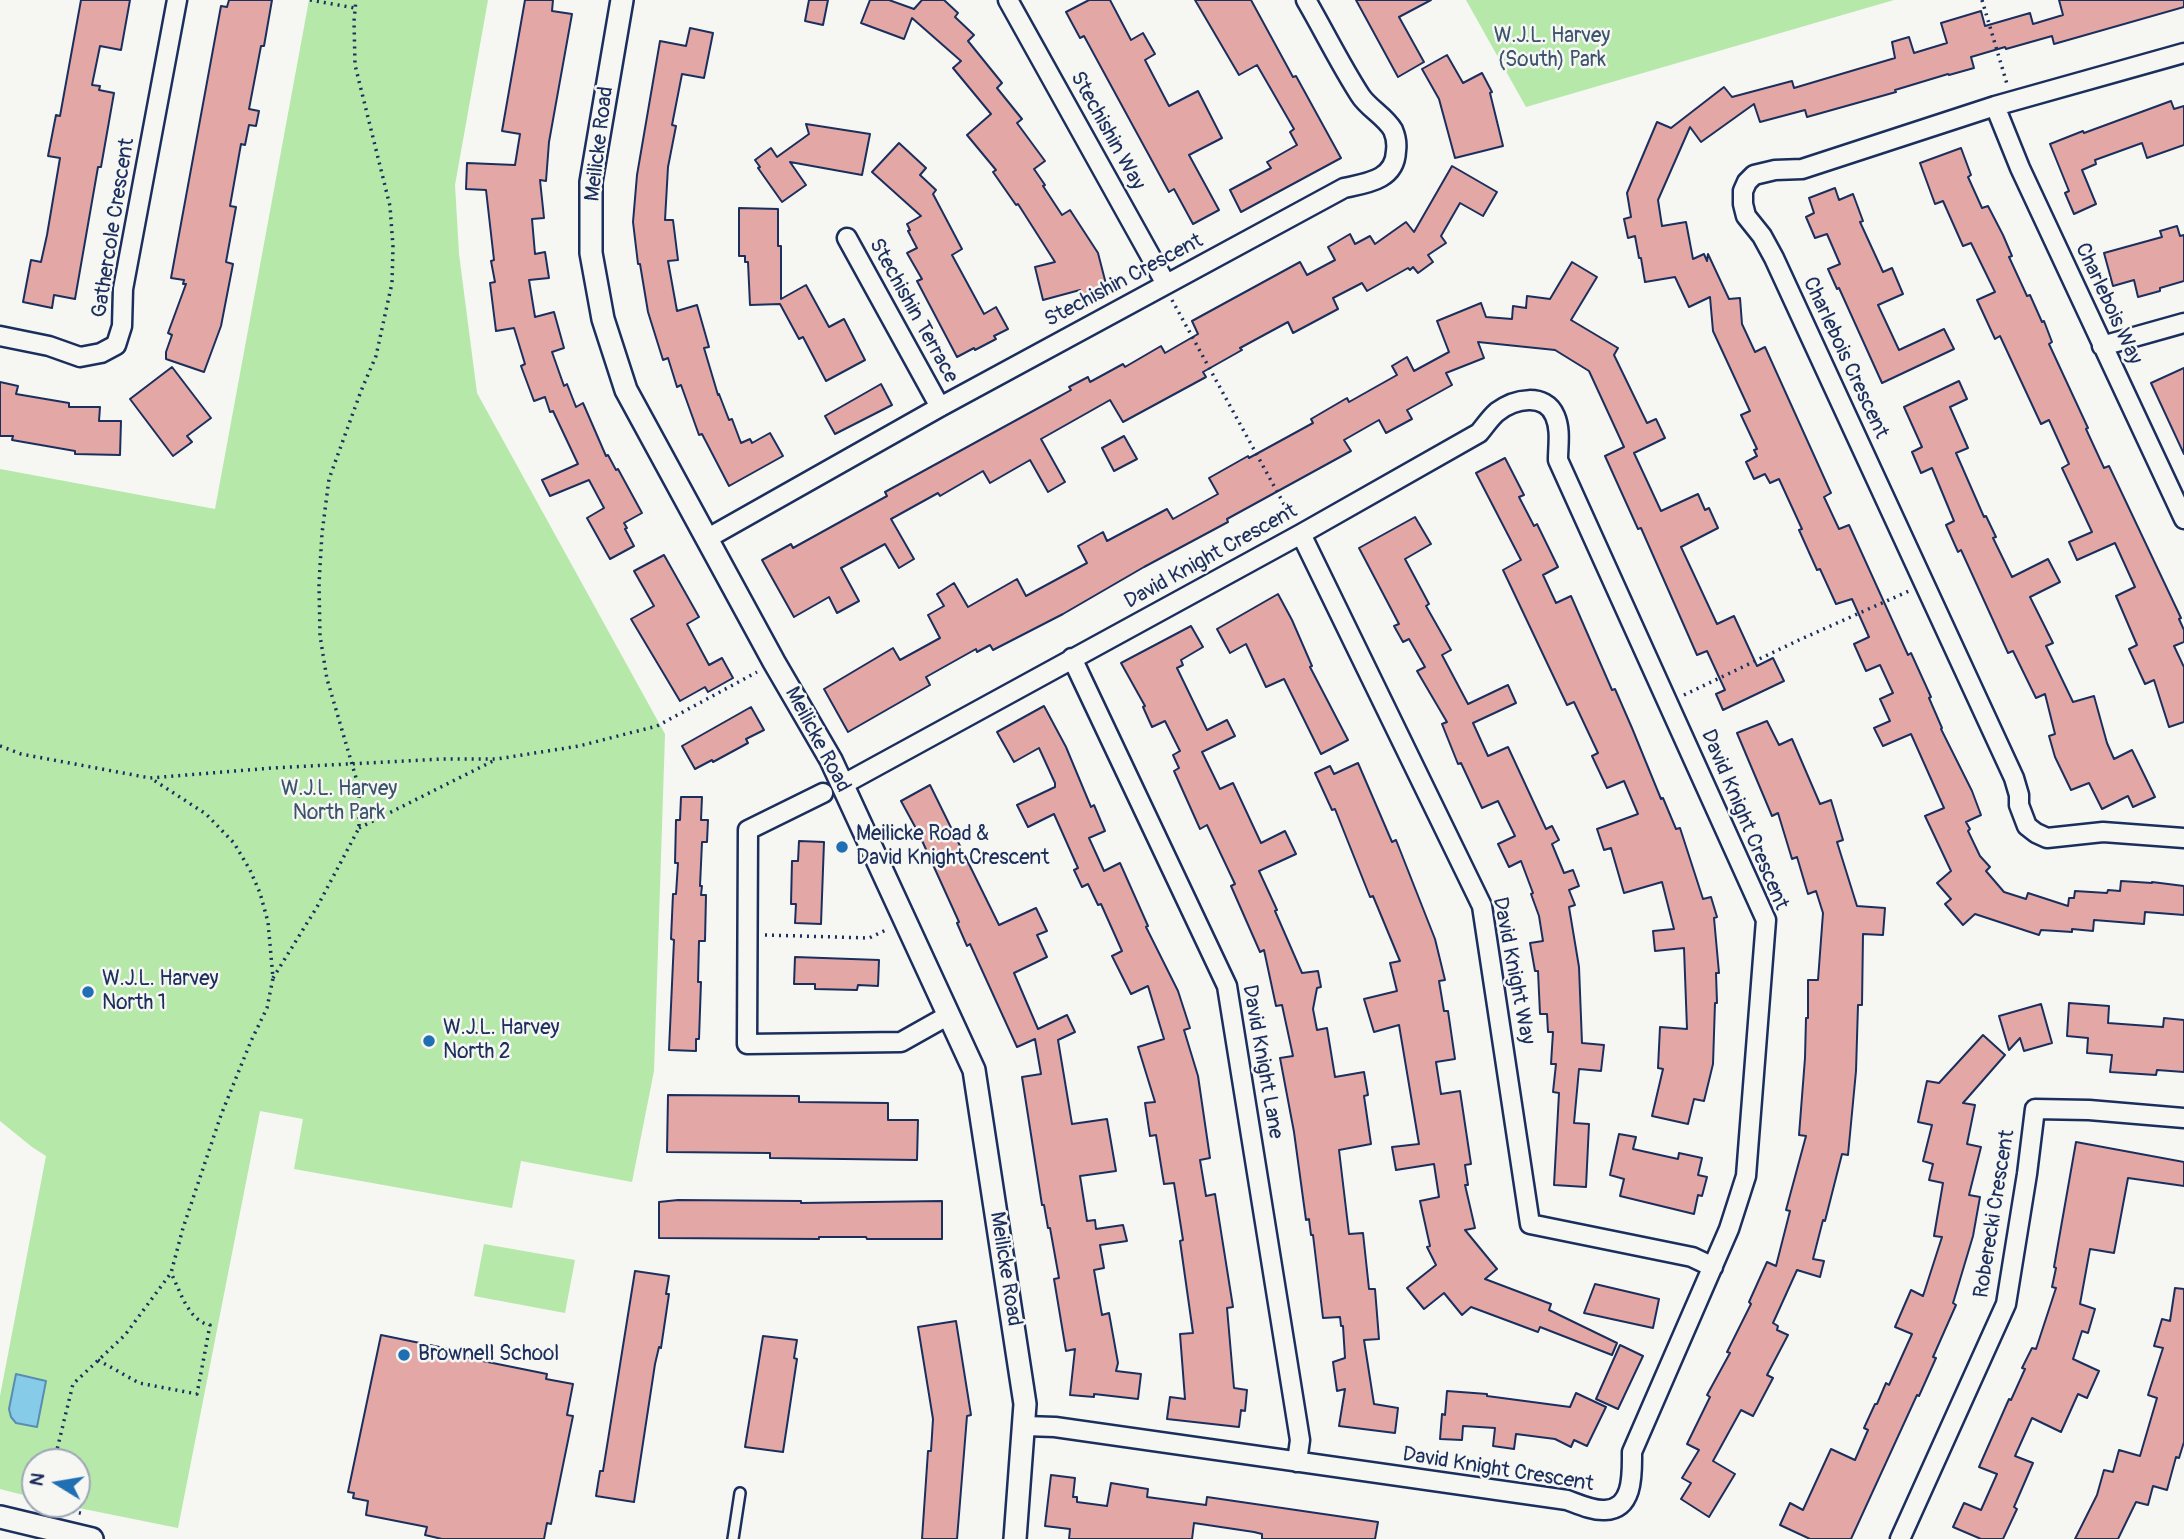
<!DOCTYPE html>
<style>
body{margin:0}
#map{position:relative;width:2184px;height:1539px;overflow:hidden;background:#f6f6f2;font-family:Pangolin,sans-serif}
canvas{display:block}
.north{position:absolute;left:21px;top:1448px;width:70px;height:70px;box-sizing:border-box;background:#f6f6f2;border:2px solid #9ea6b7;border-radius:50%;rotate:281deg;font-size:19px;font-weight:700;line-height:28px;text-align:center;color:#1b2f5e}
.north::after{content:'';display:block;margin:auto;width:24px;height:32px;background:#1f6fb2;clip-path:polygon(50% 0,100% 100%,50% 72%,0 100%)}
</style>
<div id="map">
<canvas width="2184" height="1539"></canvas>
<div class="north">N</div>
</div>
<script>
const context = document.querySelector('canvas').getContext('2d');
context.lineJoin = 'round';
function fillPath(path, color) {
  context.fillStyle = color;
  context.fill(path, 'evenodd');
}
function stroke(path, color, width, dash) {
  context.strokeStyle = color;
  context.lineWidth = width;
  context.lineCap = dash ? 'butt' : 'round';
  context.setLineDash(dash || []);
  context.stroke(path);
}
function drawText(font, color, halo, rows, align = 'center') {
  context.font = font + ' Pangolin,sans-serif';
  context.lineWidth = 5;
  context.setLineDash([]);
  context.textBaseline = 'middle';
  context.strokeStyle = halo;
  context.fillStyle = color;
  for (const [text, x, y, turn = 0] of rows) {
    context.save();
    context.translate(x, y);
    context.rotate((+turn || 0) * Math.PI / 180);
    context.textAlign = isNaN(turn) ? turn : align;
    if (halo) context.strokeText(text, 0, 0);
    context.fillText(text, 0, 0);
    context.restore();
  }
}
fillPath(new Path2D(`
 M309 0H488L455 185 459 254 477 393 665 734 654 1071 632 1182 521 1161 512 1208 294 1169 303 1119 260 1111 178 1528 59 1504H77V1462H35V1498L0 1489V1396L46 1156 32 1147 0 1121V469L215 509Z
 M1466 0H1894L1526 107Z
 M484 1244 575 1260 565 1313 474 1296Z`), '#b5e8a9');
const water = new Path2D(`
 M16 1374 46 1381 37 1427 16 1423 11 1417 9 1409Z`);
fillPath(water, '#86cce8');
stroke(water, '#5b8db1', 2);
const building = new Path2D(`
 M81 0H130L121 50 100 46 92 85 100 86 99 90 114 93 101 167H98L75 299 54 295 52 308 23 302 31 260 41 262 47 235 60 158 48 156 56 115 60 116Z
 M229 0H272L264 46H261L249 109 259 111 256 126 249 125 245 145 241 144 230 206 236 207 226 262 233 264 221 326 204 372 166 359V352L172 335 168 333 186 284H183L184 280 171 278 221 6 227 7Z
 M525 0H553L552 11 572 14 549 142 546 181 540 180 544 218 532 219 535 254 545 252 549 278 529 280 535 317 554 312 564 348 552 352 564 386 567 384 576 407 583 403 606 456 608 455 616 470 618 469 642 513 624 523 627 528 625 529 634 546 610 559 587 518 604 508 589 480 550 496 542 480 578 464 553 411 550 412 545 397 534 401 521 366 525 364 514 328 496 331 490 283 495 282 491 261 494 260 486 190 466 189 467 163 515 165 520 134 502 131Z
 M809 0H828L823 25 805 21Z
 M870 0H889L914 9 922 0H944L958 13 955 17 974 35 968 41 1002 83 997 88 1022 119 1017 123 1045 161 1034 169 1045 185 1043 186 1062 215 1070 210 1098 253 1107 288 1081 295 1080 290 1043 300 1035 267 1055 262 1018 204 1016 205 993 172 996 170 967 135 991 114 953 68 961 61 912 18 904 39 861 23Z
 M1089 0H1110L1131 40 1143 33 1155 54 1145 60 1169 106 1198 91 1222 138 1189 155 1219 210 1193 224 1174 189 1169 192 1084 36 1080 38 1066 12Z
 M1195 0H1251L1293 77 1296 76 1341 158 1241 212 1230 190 1271 168 1267 162 1297 145 1290 132 1294 129 1257 65 1239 75Z
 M1356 0H1431L1399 17 1424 62 1398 77Z
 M2059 0H2184V7L2054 44 2052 36 2006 49 2005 47 1971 57 1974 68 1949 75 1948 74 1895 90 1896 92 1807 117 1805 110 1760 122 1754 104 1701 142 1690 127 1658 200 1662 226 1686 222 1693 259 1704 254 1707 261 1708 254 1729 299 1740 298 1742 324 1755 352 1765 347 1831 493 1824 497 1839 529 1849 525 1908 655 1911 653 1931 697 1929 698 1942 728 1941 729 1972 791 1981 815 1966 822 1970 829 1968 831 1980 856 1990 867 1986 871 2004 892 2026 899 2028 893 2068 906 2069 898H2074L2075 891 2107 893 2108 890 2120 891 2121 881 2152 883V882L2184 886V915L2145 912 2144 924 2094 920 2093 931 2072 929V932L2041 930 2039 935 1975 914 1963 925 1945 904 1951 899 1937 883 1951 871 1925 816 1944 808 1911 734 1883 746 1874 728 1890 721 1880 699 1893 693 1880 665 1866 671 1854 644 1869 637 1852 599 1836 604 1820 569 1817 570 1799 530 1802 529 1779 479 1770 483 1765 474 1754 479 1746 462 1757 456 1754 450 1757 449 1741 415 1750 411 1713 331 1710 297 1689 307 1675 277 1645 282 1641 258H1639L1635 236 1628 238 1624 219 1631 217 1627 193 1657 122 1671 128 1724 87 1732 97 1792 81 1794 88 1895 58 1892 42 1909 37 1914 53 1947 43 1941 23 1981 11 1985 26 2030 13 2033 24 2063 15Z
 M690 28 713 33 704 78 682 74 672 125 676 126 668 167 665 220H673L678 260 668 261 677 311 697 305 709 347 704 348 718 395 719 394 729 420 732 419 741 443 750 439 752 443 770 433 783 456 729 486 702 434 699 435 681 385 677 387 668 358 663 360 648 312 640 264H638L633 222 637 175 660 41 686 46Z
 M1447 55 1463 83 1482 73 1492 92 1490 93 1503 146 1455 158 1439 99 1422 69Z
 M2171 101 2174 109 2184 106V145L2147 158 2142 143 2095 160 2096 164 2082 170 2096 204 2074 214 2065 193 2069 191 2050 144 2083 131 2084 133Z
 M806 124 870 134 862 175 790 162 806 185 782 202 758 168 760 167 755 160 771 148 777 157 809 134Z
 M899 143 926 168 920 175 936 190 933 194 962 249 952 255 984 314 996 307 1008 329 994 336 996 339 975 350 974 348 957 357 917 281 922 279 907 253 917 248 908 231 910 230 907 224 921 216 872 172Z
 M1961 148 1971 175 1968 177 1982 208 1988 206 2003 235 2012 256 2009 257 2027 296 2030 295 2042 322 2044 321 2052 342 2049 344 2088 428 2086 429 2104 468 2109 466 2181 618 2179 619 2184 630V642L2174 646 2184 667V722L2169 727 2154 680 2145 684 2129 649 2137 645 2116 596 2135 587 2115 543 2077 560 2069 542 2092 532 2062 468 2069 464 2049 420 2041 424 2000 336 1995 339 1977 300 1995 292 1971 243 1963 246 1943 201 1935 204 1920 163Z
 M1452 166 1497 192 1483 216 1460 203 1441 236 1446 243 1428 255 1433 262 1418 273 1413 267 1410 270 1408 268 1367 291 1362 283 1333 298 1338 309 1293 333 1288 322 1240 348 1242 350 1203 372 1206 377 1123 422 1110 400 1041 439 1065 482 1048 492 1030 460 990 483 983 471 940 496 938 493 891 519 914 559 899 568 885 544 841 568 859 601 837 613 829 597 794 617 762 560 791 544 793 548 887 496 885 492 1053 400 1071 390 1069 387 1088 377 1090 382 1123 364 1125 367 1161 346 1165 353 1198 334 1192 321 1300 262 1307 275 1335 260 1328 247 1350 234 1355 244 1370 236 1375 244 1406 222 1414 232Z
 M1835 188 1839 200 1853 194 1863 221 1860 222 1883 272 1892 268 1903 294 1878 305 1899 350 1944 329 1954 349 1882 383 1839 288 1837 289 1828 269 1840 264 1827 234 1815 238 1806 217 1814 213 1809 198Z
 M739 208 778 209V246H781V299L806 285 829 327 844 319 865 360 826 381 803 337 799 339 780 304 750 305 748 262H745V256H739Z
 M2177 226 2180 236 2184 235V281L2160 288V291L2138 297 2134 280 2113 286 2104 253 2162 237 2160 231Z
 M1572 262 1597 277 1571 320 1618 348 1614 355 1647 423 1656 419 1665 438 1634 453 1661 511 1698 494 1705 510 1709 508 1718 528 1681 547 1717 624 1734 616 1757 666 1773 658 1784 681 1723 710 1716 694 1725 690 1707 651 1697 655 1641 528 1638 529 1605 456 1624 447 1589 371 1555 350 1478 342 1484 358 1446 373 1452 385 1407 410 1412 419 1386 433 1379 420 1344 440 1351 451 1227 519 1228 522 1144 567 1063 614 993 650 990 645 977 652 976 649 926 677 930 685 848 732 824 689 893 648 900 660 940 638 928 615 944 606 937 594 954 583 968 607 1017 579 1026 596 1087 563 1078 546 1103 532 1107 541 1167 509 1173 519 1218 494 1209 478 1248 456 1249 458 1313 423 1311 419 1347 398 1349 402 1397 375 1392 366 1407 357 1414 371 1449 352 1437 321 1481 303 1486 317 1512 319 1513 306 1526 308 1527 296 1550 299Z
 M172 367 211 418 187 436 192 442 173 456 130 399Z
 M2184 368V454L2151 383Z
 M1959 381 1967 399 1950 407 1968 448 1956 453 1984 517 1986 516 1996 537 1993 538 2012 577 2048 559 2060 582 2030 597 2053 643 2046 646 2073 702 2094 696 2107 743 2114 759 2132 750 2155 797 2133 807 2128 796 2102 809 2089 783 2071 790 2055 757 2049 736 2055 734 2045 694 2036 698 2013 651 2008 653 1961 550 1958 552 1946 525 1954 521 1932 468 1921 473 1912 452 1922 447 1904 407Z
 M0 382 18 386 16 394 69 403V407H100L99 421H121L120 455 75 454V451L12 440 13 436H0Z
 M881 384 892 405 835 434 825 416Z
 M1124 436 1137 459 1114 471 1102 448Z
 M1505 458 1524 495 1519 497 1534 526 1537 524 1558 567 1543 575 1556 603 1571 596 1612 690 1615 689 1632 728 1661 799 1663 798 1676 829 1680 828 1703 899 1711 897 1717 917 1714 918 1719 973H1716L1717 1003H1715L1713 1064 1704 1101 1694 1099 1688 1124 1652 1116 1663 1069 1658 1068 1660 1027 1687 1029 1684 948 1655 951 1653 931 1674 929 1662 882 1624 893 1611 848 1604 850 1597 829 1638 814 1624 781 1607 788 1592 756 1598 753 1574 702 1567 705 1503 570 1521 560 1476 473Z
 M1415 517 1431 544 1405 559 1428 602 1429 604 1426 606 1451 650 1442 655 1468 704 1508 685 1516 703 1473 723 1488 756 1508 747 1546 829 1552 826 1559 840 1552 844 1564 873 1573 870 1579 886 1569 890 1575 905 1569 907 1579 967 1582 1043 1604 1045 1601 1071 1579 1069 1574 1123 1589 1124 1586 1187 1554 1185 1559 1093 1553 1092 1556 1064H1551L1553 1032H1548L1547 1014H1540L1538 971H1535L1530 943 1543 941 1539 916 1531 894 1533 893 1521 861 1509 867 1498 844 1515 836 1498 801 1482 808 1461 763 1458 764 1442 724 1447 722 1417 671 1425 667 1409 639 1403 642 1394 626 1399 624 1359 548Z
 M664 555 699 617 687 624 709 665 722 658 733 678 708 692 705 687 680 701 631 619 654 606 634 571Z
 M1278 594 1292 620 1312 666 1310 667 1348 740 1321 754 1284 679 1266 687 1246 644 1230 653 1217 629Z
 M1191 626 1203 647 1181 660 1183 665 1177 668 1207 730 1227 720 1235 736 1202 752 1220 789 1233 783 1261 843 1285 831 1296 854 1259 871 1277 910 1275 911 1302 973 1318 971 1321 987 1317 988 1313 1009 1317 1030 1327 1028 1335 1077 1364 1072 1368 1095 1364 1096 1371 1144 1339 1150 1349 1234 1363 1233 1369 1289H1375L1379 1339 1364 1340 1374 1404 1398 1408 1395 1433 1339 1426 1345 1389 1337 1391 1333 1362 1345 1358 1343 1326H1341L1340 1317 1323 1318 1313 1235H1311L1309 1219 1306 1220 1294 1132 1280 1058 1293 1056 1282 1005 1276 1006 1264 950 1260 952 1231 886 1235 884 1207 825 1200 829 1174 771 1179 768 1173 755 1180 751 1165 721 1152 727 1143 707 1145 706 1121 663Z
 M1044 706 1066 747 1091 807 1094 805 1105 831 1089 838 1104 871 1120 863 1148 926 1146 927 1178 991 1190 1028 1184 1030 1198 1076 1210 1158 1200 1160 1206 1196 1215 1194 1233 1307 1227 1308 1234 1388 1247 1390 1245 1411 1241 1410 1239 1427 1167 1419 1170 1397 1185 1399 1180 1334 1193 1333 1180 1241 1183 1240 1174 1183 1164 1184 1156 1135 1150 1136 1145 1103 1155 1102 1138 1047 1164 1039 1148 986 1131 994 1112 956 1122 951 1101 904 1098 905 1088 884 1082 887 1074 870 1078 868 1054 814 1028 827 1017 805 1055 787V783L1039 748 1014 762 997 732Z
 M751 707 764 730 746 739 748 743 713 762 712 760 695 769 682 746Z
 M1767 721 1779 745 1792 739 1820 804 1831 800 1843 840 1837 842 1857 906 1885 908 1883 935 1863 934 1862 1005H1858L1856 1071 1848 1155 1842 1154 1825 1221 1823 1220 1813 1259 1824 1261 1820 1277 1797 1270 1773 1323 1778 1326 1777 1330 1788 1335 1767 1375 1773 1378 1753 1416 1741 1410 1713 1461 1735 1474 1709 1517 1681 1499 1691 1483 1682 1478 1699 1450 1687 1444 1710 1397 1707 1395 1730 1353 1727 1352 1751 1304 1749 1302 1767 1262 1776 1266 1790 1211 1786 1210 1806 1136 1799 1135 1805 1058 1806 1018H1808V980H1818L1823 913 1816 891 1808 894 1797 857 1792 859 1778 813 1772 816 1737 733Z
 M1358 763 1392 842 1396 840 1435 939 1445 980 1439 981 1444 1011H1448L1455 1059 1436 1062 1441 1094 1460 1091 1471 1164 1465 1165 1468 1185H1465L1475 1228 1465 1230 1497 1269 1485 1279 1551 1304 1549 1310 1617 1343 1612 1355 1540 1327 1538 1332 1471 1307 1462 1315 1444 1293 1424 1309 1407 1288 1436 1265 1427 1247 1430 1246 1420 1201 1439 1197 1434 1164 1396 1170 1392 1147 1419 1144 1399 1025 1374 1032 1364 999 1397 991 1390 963 1400 961 1373 896 1370 897 1335 809 1332 810 1315 773 1330 766 1334 774Z
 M930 785 999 925 1036 908 1047 931 1037 935 1047 957 1014 973 1038 1029 1067 1015 1075 1032 1058 1040 1072 1124 1107 1119 1116 1171 1080 1176 1087 1221 1095 1220 1096 1229 1123 1225 1127 1241 1100 1245 1104 1268 1094 1270 1102 1315 1109 1313 1118 1363 1116 1371 1141 1374 1138 1399 1094 1394V1397L1070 1395 1075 1349 1066 1351 1054 1279 1059 1278 1050 1228H1048L1044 1205H1042L1022 1077 1041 1074 1035 1039 1017 1047 970 944 967 946 957 923 959 922 919 834 901 801Z
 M681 797H702L701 820H708L707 842H702L700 886H702L701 895H706L705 941H699L698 982H701L699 1039H696V1051L669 1050 674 940 671 939 673 894H676L678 863H675L676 820H680Z
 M799 841 824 842 821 924 795 923 796 904H791L792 861H798Z
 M795 957 879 960 878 986 858 985 857 990 815 989V984H794Z
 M2069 1003 2109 1006 2108 1023 2163 1027 2164 1018 2184 1020V1072L2157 1070 2156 1075 2110 1072 2112 1055 2087 1053 2088 1038 2067 1036Z
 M2041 1004 2052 1043 2024 1051 2020 1038 2009 1050 1999 1016Z
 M1983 1035 2005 1055 1963 1103 1975 1105 1967 1144 1981 1147 1969 1195 1980 1197 1973 1236 1953 1303 1956 1305 1933 1357 1936 1358 1919 1396 1917 1395 1851 1539H1810L1780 1525 1790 1503 1803 1510 1831 1449 1855 1460 1868 1430 1864 1428 1875 1404H1877L1886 1383 1889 1385 1912 1334 1895 1327 1911 1290 1923 1296 1942 1237 1934 1236 1943 1183 1929 1180 1933 1164 1923 1161 1932 1125 1918 1122 1927 1081 1939 1083Z
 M668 1095 799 1096V1102L888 1103V1120H918L917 1160 770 1158V1153L667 1152Z
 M1619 1134 1636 1137 1633 1149 1678 1159 1679 1153 1702 1158 1698 1175 1707 1177 1702 1196 1698 1195 1694 1214 1620 1196 1624 1179 1610 1175Z
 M2076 1142 2184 1162V1186L2128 1178 2114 1253 2090 1249 2080 1304 2095 1309 2088 1333 2082 1331 2073 1359 2099 1371 2087 1398 2078 1394 2061 1432 2032 1418 2015 1456 2033 1463 2014 1507 2017 1509 2003 1539H1981L1953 1527 1964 1503 1981 1510 1997 1474 1979 1467 2009 1399 2011 1400 2025 1369 2022 1368 2032 1348 2036 1349 2056 1288 2052 1287 2056 1268 2054 1267Z
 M678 1200 801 1201V1203L942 1201V1239H867L866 1237H819V1239L659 1238V1202Z
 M635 1271 669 1276 666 1294H669L661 1348 659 1347 655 1364 634 1502 596 1496 600 1471H603Z
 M1595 1284 1659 1299 1653 1328 1584 1313Z
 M2175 1288 2184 1289V1442L2179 1458 2176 1457 2167 1490 2153 1486 2148 1505 2136 1502 2118 1539H2075L2097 1495 2104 1470 2113 1472 2119 1450 2140 1456 2157 1398 2148 1395 2163 1348 2154 1346 2162 1319 2170 1321Z
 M956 1321 971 1415 967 1416 957 1539H922L928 1451H931L933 1419 918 1327Z
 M381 1335 459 1351 458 1356 547 1374 546 1379 573 1384 567 1415 573 1416 551 1524 547 1523 544 1539H442L425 1535 427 1527 366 1515 368 1501 353 1498 354 1493 348 1492Z
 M763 1336 797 1340 794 1358 797 1359 783 1452 745 1447Z
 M1620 1345 1643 1356 1618 1409 1596 1399Z
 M1447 1391 1487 1394V1396L1570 1407 1576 1393 1606 1407 1587 1446 1574 1440 1571 1447 1555 1439 1516 1434 1514 1449 1493 1446 1495 1428 1463 1426 1462 1440 1440 1439 1442 1414 1445 1415Z
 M1051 1475 1075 1478 1073 1497H1077V1502L1107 1506 1111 1483 1148 1489 1147 1497 1206 1505 1207 1497 1378 1522 1375 1539H1262V1534L1254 1532 1194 1523 1192 1539H1069L1070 1529 1045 1526Z`);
fillPath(building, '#e3a8a5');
stroke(building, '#1b2f5e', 2);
const service = new Path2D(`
 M733 1539 740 1493`);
const minor = new Path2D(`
 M1008 0 1166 284
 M2184 53 1995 106 1802 169 1775 170 1754 175 1747 182 1743 191V204L1746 216 1762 236 1774 258 2014 778 2019 795V805L2027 826 2036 833 2047 838 2103 832 2184 838
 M1995 106 2020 168 2184 519
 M847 238 940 407
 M0 336 49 346 80 357 101 353 116 345 122 326 123 289 177 0
 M2102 346 2184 323
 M1301 534 1482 906 1530 1224 1692 1257 1713 1267
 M708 538 940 407 1344 188C1367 183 1395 180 1396 151 1397 144 1396 137 1393 130 1385 116 1368 108 1360 95 1340 64 1324 31 1306 0
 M1072 658 1227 986 1300 1440 1297 1462
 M842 785 1301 534 1479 433C1485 426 1490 418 1497 412 1514 399 1545 392 1555 416 1561 430 1558 445 1558 460L1766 920 1746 1176 1729 1229 1632 1452C1632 1473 1634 1509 1605 1510 1593 1511 1578 1504 1567 1500L1055 1427 1025 1426
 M823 793 748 830 747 1044 901 1042 949 1015
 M1900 1539 2006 1304 2027 1174 2035 1109 2089 1110 2184 1118`);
const tertiary = new Path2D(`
 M622 0 591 182V253L603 319 626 390 774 662 831 760 974 1070 1025 1404 1015 1539
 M0 1517 92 1539`);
stroke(service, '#1b2f5e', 14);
stroke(minor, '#1b2f5e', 23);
stroke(tertiary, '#1b2f5e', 26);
stroke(new Path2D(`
 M310 0 355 8
 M1982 0 2007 84
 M1172 300 1291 517
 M1684 695 1799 640 1909 591
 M0 746 21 754 150 778 272 768 443 759H497L579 746 657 726 757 672
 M359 828 495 760
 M765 935 869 938 888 929
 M273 978 317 907 359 828V788L327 679 320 636 319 584 322 533 329 479 361 391 376 356 392 283 393 247 390 206 355 65 354 21 356 0
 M98 1360 139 1383 197 1394 210 1325C188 1321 180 1290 171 1273
 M54 1462 73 1384 125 1335 171 1273 183 1228 221 1115 251 1041 267 1008 273 978 268 922 260 893 250 870 234 843 206 814 152 779
 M45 1504 84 1514`), '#1b2f5e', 3.5, [2, 5]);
stroke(service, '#f6f6f2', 9);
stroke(minor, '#f6f6f2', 18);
stroke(tertiary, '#f6f6f2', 21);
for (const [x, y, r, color] of [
 [842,847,7,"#1f6fb2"],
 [88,992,7,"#1f6fb2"],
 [429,1041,7,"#1f6fb2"],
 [404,1355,7,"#1f6fb2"]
]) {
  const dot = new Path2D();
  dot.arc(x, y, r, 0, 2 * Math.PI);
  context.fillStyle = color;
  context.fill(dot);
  stroke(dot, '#f6f6f2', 2.5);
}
drawText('21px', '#3a546d', '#f6f6f2', [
 ["W.J.L. Harvey",1552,37],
 ["(South) Park",1552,61],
 ["W.J.L. Harvey",339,790],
 ["North Park",339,814]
]);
drawText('21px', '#1b2f5e', '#f6f6f2', [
 ["Stechishin Way",1107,131,61],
 ["Meilicke Road",600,144,-83],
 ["Gathercole Crescent",114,228,-81],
 ["Stechishin Crescent",1124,281,-28],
 ["Charlebois Way",2108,304,65],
 ["Stechishin Terrace",913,311,61],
 ["Charlebois Crescent",1845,358,65],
 ["David Knight Crescent",1211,557,-29],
 ["Meilicke Road",817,740,62],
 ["David Knight Crescent",1744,820,67],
 ["David Knight Way",1513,971,79],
 ["David Knight Lane",1262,1062,80],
 ["Roberecki Crescent",1995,1214,-81],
 ["Meilicke Road",1005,1269,81],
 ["David Knight Crescent",1498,1470,9]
]);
drawText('21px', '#1b2f5e', '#f6f6f2', [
 ["Meilicke Road &",856,835],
 ["David Knight Crescent",856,859],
 ["W.J.L. Harvey",102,980],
 ["North 1",102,1004],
 ["W.J.L. Harvey",443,1029],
 ["North 2",443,1053],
 ["Brownell School",418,1355]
], 'left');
</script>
